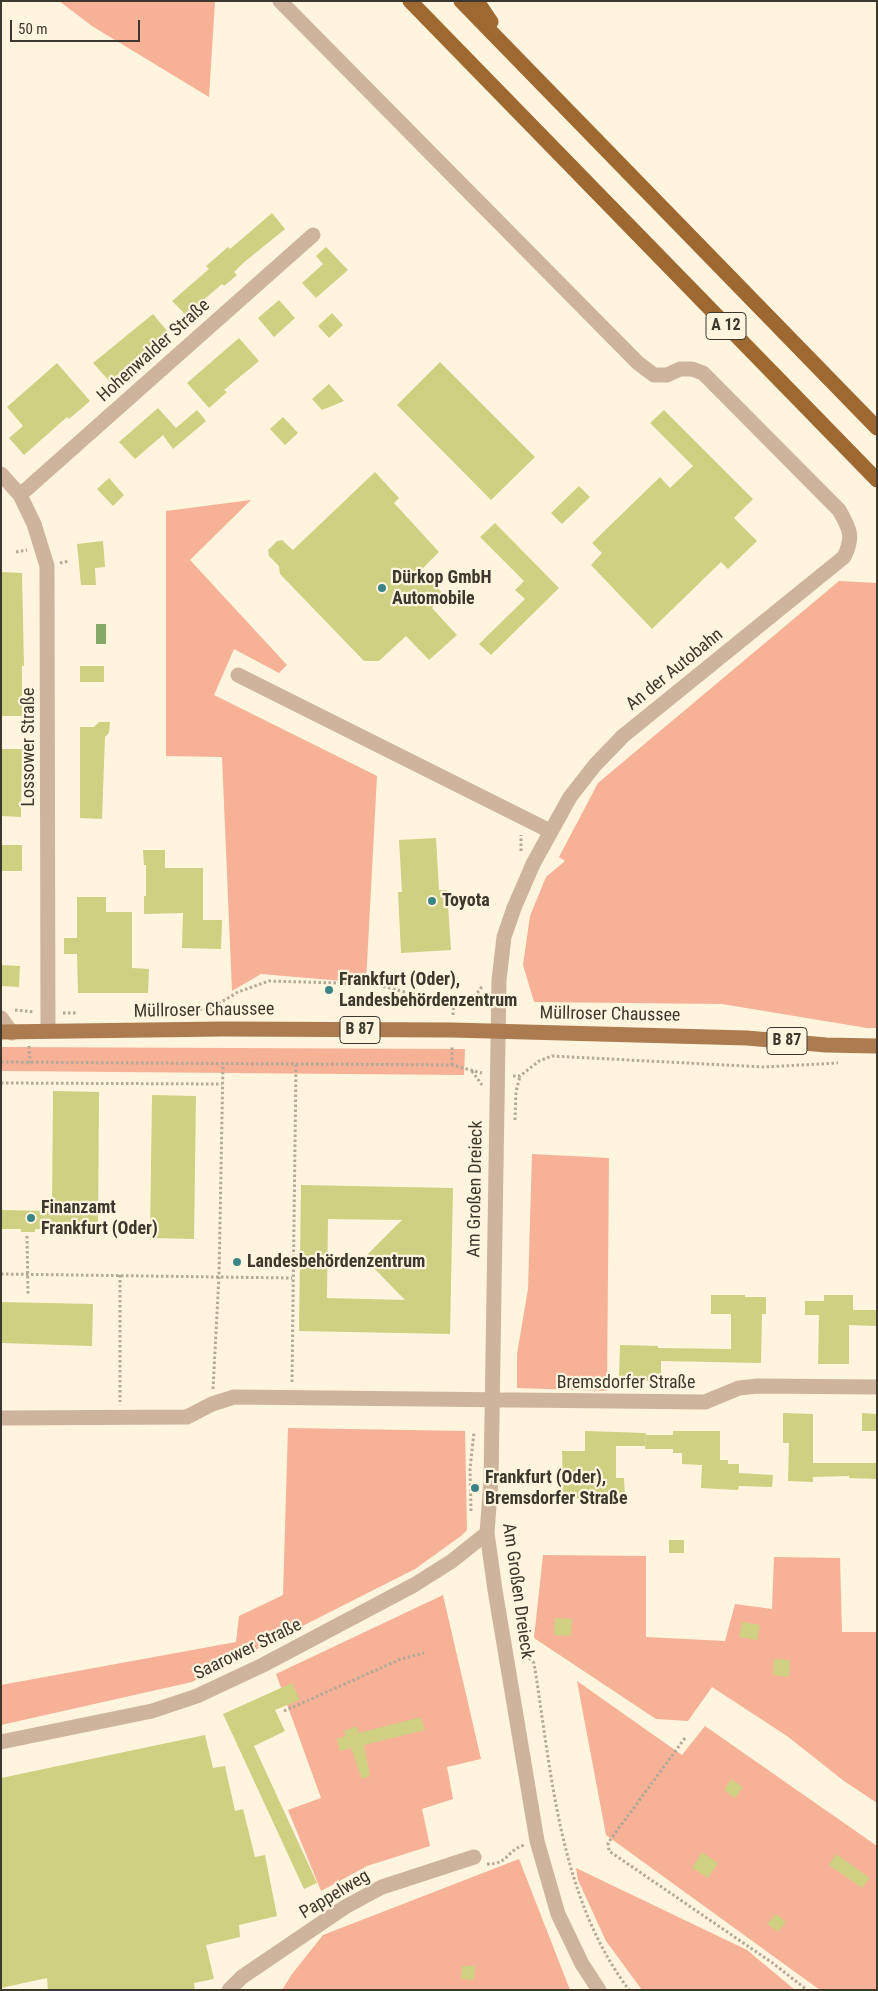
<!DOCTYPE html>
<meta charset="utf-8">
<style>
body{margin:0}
#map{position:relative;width:878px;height:1991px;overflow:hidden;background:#fff4de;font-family:"Roboto Condensed",sans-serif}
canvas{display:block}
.frame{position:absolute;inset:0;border:2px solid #3d382d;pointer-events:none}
.scale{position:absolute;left:10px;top:20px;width:130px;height:22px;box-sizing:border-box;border:2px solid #3d382d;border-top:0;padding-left:6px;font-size:15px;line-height:18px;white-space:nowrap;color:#3d382d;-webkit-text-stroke:4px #fff4de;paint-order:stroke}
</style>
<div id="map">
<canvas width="878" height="1991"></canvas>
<div class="frame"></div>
<div class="scale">50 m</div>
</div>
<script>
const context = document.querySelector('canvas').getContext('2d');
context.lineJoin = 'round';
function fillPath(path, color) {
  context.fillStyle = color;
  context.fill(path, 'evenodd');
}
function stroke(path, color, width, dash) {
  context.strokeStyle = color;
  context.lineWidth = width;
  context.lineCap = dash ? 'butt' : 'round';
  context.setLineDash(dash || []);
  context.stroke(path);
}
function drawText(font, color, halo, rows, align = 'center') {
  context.font = font + ' "Roboto Condensed",sans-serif';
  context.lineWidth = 4.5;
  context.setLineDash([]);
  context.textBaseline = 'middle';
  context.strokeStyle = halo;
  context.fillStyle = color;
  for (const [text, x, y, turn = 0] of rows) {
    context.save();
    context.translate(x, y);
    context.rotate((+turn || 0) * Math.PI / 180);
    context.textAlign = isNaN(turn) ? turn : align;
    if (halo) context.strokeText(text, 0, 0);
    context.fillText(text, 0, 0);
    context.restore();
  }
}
fillPath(new Path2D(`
 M59 1H215L209 97 92 26Z
 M251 500 190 560 287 665 279 673 234 649 214 695 377 776 366 983 261 974 232 991 222 757 166 756V511Z
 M839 581 877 583V1028H867L722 1004 534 1002 523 965 530 916 546 877 565 861 559 857 598 783Z
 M1 1047 465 1049 464 1075 1 1071Z
 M532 1154 609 1158 607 1391 517 1388V1354L528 1289Z
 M288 1428 465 1431 467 1530 461 1536 415 1569 192 1682 1 1725V1685L236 1642 239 1616 283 1595Z
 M543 1555 646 1556V1637L725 1641 735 1604 772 1609 774 1557 840 1558 842 1632H877V1803L844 1781 787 1736 712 1687 688 1721 656 1719 534 1638Z
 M443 1595 481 1759 447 1767 453 1799 422 1809 430 1846 367 1866 321 1891 288 1810 321 1798 276 1674Z
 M577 1681 682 1755 705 1726 877 1846V1990H820L606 1835Z
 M519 1859 570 1990H282L292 1974 323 1935Z
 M576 1868 747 1950 795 1990H642L606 1941 578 1880Z`), '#f7b197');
fillPath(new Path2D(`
 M96 624H106V644H96Z`), '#87a967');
fillPath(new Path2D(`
 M272 213 285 229 242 264 234 272 237 275 224 286 222 284 186 315 172 301 209 269 206 266 228 247 230 249Z
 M326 247 348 270 316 298 302 283 323 264 316 256Z
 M279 300 295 318 274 337 258 318Z
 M332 313 343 325 329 338 318 326Z
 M153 314 168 332 137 357 110 382 93 363Z
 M239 338 259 361 224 390 227 392 209 408 187 383Z
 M440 362 535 457 491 500 397 405Z
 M57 363 90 401 69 419 67 417 24 455 9 438 23 426 7 407Z
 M329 384 344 401 322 410 312 399Z
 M158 408 176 428 197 410 206 421 173 449 163 435 135 459 119 442Z
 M664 410 753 499 734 518 757 541 728 569 721 562 652 629 591 565 602 553 592 543 660 477 670 488 693 466 650 423Z
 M283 417 298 433 285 445 270 429Z
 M375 472 399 498 394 503 439 552 421 570 445 596 432 608 457 635 429 660 406 636 379 661H364L280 574 279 566 269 556 268 550 277 541 282 540 293 550Z
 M109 478 124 495 113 506 97 489Z
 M579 486 590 497 562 524 551 513Z
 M495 523 559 588 491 655 479 644 525 599 515 590 524 581 480 537Z
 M103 541 105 567 95 568 96 585H81L77 544Z
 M1 572 22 573 24 666H22V716H1Z
 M80 666H104V682H80Z
 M99 722H110L109 733 105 737 102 819 80 818V727H94Z
 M1 749H22L21 817 1 816Z
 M436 838 439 890H447L451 950 401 953 398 892H402L399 840Z
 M1 845H22V871H1Z
 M143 850H165V868H203V920H222L221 949 182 948 183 913 144 914V896H146V865H144Z
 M77 897H106V912H132V968L149 969 148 993H78L77 954H64V938H77Z
 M1 965 20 966 19 987 1 986Z
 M53 1091 99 1092 98 1230 35 1229V1232H21V1229H1V1210L52 1211Z
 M152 1095 196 1096 194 1239 150 1238Z
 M301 1185 453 1188 450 1334 299 1331ZM328 1219 402 1220 364 1258 405 1300 327 1298Z
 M711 1295H745V1297H766V1314H762L761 1363 661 1361V1381L619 1380 620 1345 658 1346V1348L731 1349V1314H711Z
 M824 1295H853V1310H876V1326L849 1325V1364H818L819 1315H805V1301H824Z
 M1 1302 93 1304 92 1346 1 1343Z
 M783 1413 813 1414V1463H877V1479L849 1478V1476L813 1477V1482L788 1481 789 1443H783Z
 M862 1413 877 1414V1431H862Z
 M585 1431 646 1433 645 1446H616V1478H624L625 1498 557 1499V1483H563L562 1451H585Z
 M673 1431H720V1460H728V1464H739V1473L773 1475 772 1487 739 1486 738 1490 701 1488 702 1465 682 1464V1453H673V1449H645L646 1435H673Z
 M669 1540H684V1553H669Z
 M555 1618 572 1619 571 1636 554 1635Z
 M742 1622 760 1625 757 1640 739 1637Z
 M774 1659 790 1660 789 1677 773 1675Z
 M292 1683 300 1700 275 1710 285 1731 254 1746 317 1883 304 1889 223 1714Z
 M421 1717 425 1730 364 1745 370 1776 362 1779 351 1748 340 1751 337 1739 346 1736 344 1731 357 1726 359 1733Z
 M205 1735 213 1768 225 1766 235 1811 243 1809 255 1857 265 1855 277 1916 239 1925 240 1937 206 1945 214 1979 194 1983 195 1990H48L47 1978 1 1988V1778Z
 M731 1779 743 1787 735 1798 724 1790Z
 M702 1852 718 1863 708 1878 692 1868Z
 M836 1854 870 1878 862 1888 829 1865Z
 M776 1914 786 1922 778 1932 767 1924Z
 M462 1966H475L474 1980 461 1979Z`), '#cfd082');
stroke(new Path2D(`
 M16 552 27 550
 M60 563 69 561
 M521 851V835
 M15 1010 34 1012
 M185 1012 213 1007 238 992 269 981 374 984 428 998 454 1000
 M63 1013H77
 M453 1015 454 1000C466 1000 476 998 482 986
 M29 1046 30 1063
 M1 1062 452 1065 482 1073
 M452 1065V1046
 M472 1071 482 1085
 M513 1076H520L539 1061 552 1056 764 1067 838 1063
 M1 1083 222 1084
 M515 1120 516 1092 520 1076
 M27 1236 28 1294
 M1 1274 292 1278
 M120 1275V1402
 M292 1382 296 1064
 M213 1389 219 1276 223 1063
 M471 1511 470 1469 474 1432
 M522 1651 534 1663C552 1775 559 1896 629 1990
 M284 1711 401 1659 424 1653
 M685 1738 608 1843 609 1851 774 1964 807 1990
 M487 1864C509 1864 506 1851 524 1845`), '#b2a997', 3, [2.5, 2.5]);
stroke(new Path2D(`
 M280 1 638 363 654 375H667L680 369H692L703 373 839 510C850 529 854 537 844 557L623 736 595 765 570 797 533 864 514 908 504 937 499 980 491 1480 487 1533 495 1590 537 1841 558 1914 582 1964 599 1990
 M1 474 20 495 34 524 47 566 48 1031
 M20 495 313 235
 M238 675 550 831
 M1 1018 12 1033
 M1 1418 187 1417 212 1404 234 1397 705 1402 739 1388 758 1386 877 1387
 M1 1742 152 1711 197 1696 263 1665 414 1585 452 1561 487 1533
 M229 1990 242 1977 345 1907 382 1887 474 1857`), '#cfb49d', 15);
stroke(new Path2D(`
 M1 1032 222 1029 452 1030 747 1038 826 1045 877 1046`), '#ac7c50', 15);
stroke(new Path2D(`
 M410 1 877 480
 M461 1 877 428
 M477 1 491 22`), '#9e6831', 15);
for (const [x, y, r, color] of [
 [382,588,5,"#3c8587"],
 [432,901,5,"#3c8587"],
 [329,990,5,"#3c8587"],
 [31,1218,5,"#3c8587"],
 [237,1262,5,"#3c8587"],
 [475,1488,5,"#3c8587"]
]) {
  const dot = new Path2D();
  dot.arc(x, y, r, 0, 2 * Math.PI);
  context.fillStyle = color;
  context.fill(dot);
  stroke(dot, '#fff4de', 2);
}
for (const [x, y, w] of [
 [726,326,40],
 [360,1030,40],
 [787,1041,40]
]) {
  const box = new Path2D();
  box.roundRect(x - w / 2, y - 13.5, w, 27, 4);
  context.fillStyle = '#fff4de';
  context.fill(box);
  stroke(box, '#3d382d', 1);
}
drawText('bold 16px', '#3d382d', null, [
 ["A 12",726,326],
 ["B 87",360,1030],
 ["B 87",787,1041]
]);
drawText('18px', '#3d382d', '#fff4de', [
 ["Hohenwalder Straße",154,351,-42],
 ["An der Autobahn",675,670,-39],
 ["Lossower Straße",29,747,-90],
 ["Müllroser Chaussee",204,1011,-1],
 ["Müllroser Chaussee",610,1015,1],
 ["Am Großen Dreieck",476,1189,-89],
 ["Bremsdorfer Straße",626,1383],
 ["Am Großen Dreieck",517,1591,82],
 ["Saarower Straße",248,1650,-26],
 ["Pappelweg",335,1895,-31]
]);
drawText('bold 18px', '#3d382d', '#fff4de', [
 ["Dürkop GmbH",392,578],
 ["Automobile",392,599],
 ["Toyota",442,901],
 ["Frankfurt (Oder),",339,980],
 ["Landesbehördenzentrum",339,1001],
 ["Finanzamt",41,1208],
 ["Frankfurt (Oder)",41,1229],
 ["Landesbehördenzentrum",247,1262],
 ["Frankfurt (Oder),",485,1478],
 ["Bremsdorfer Straße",485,1499]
], 'left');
</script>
